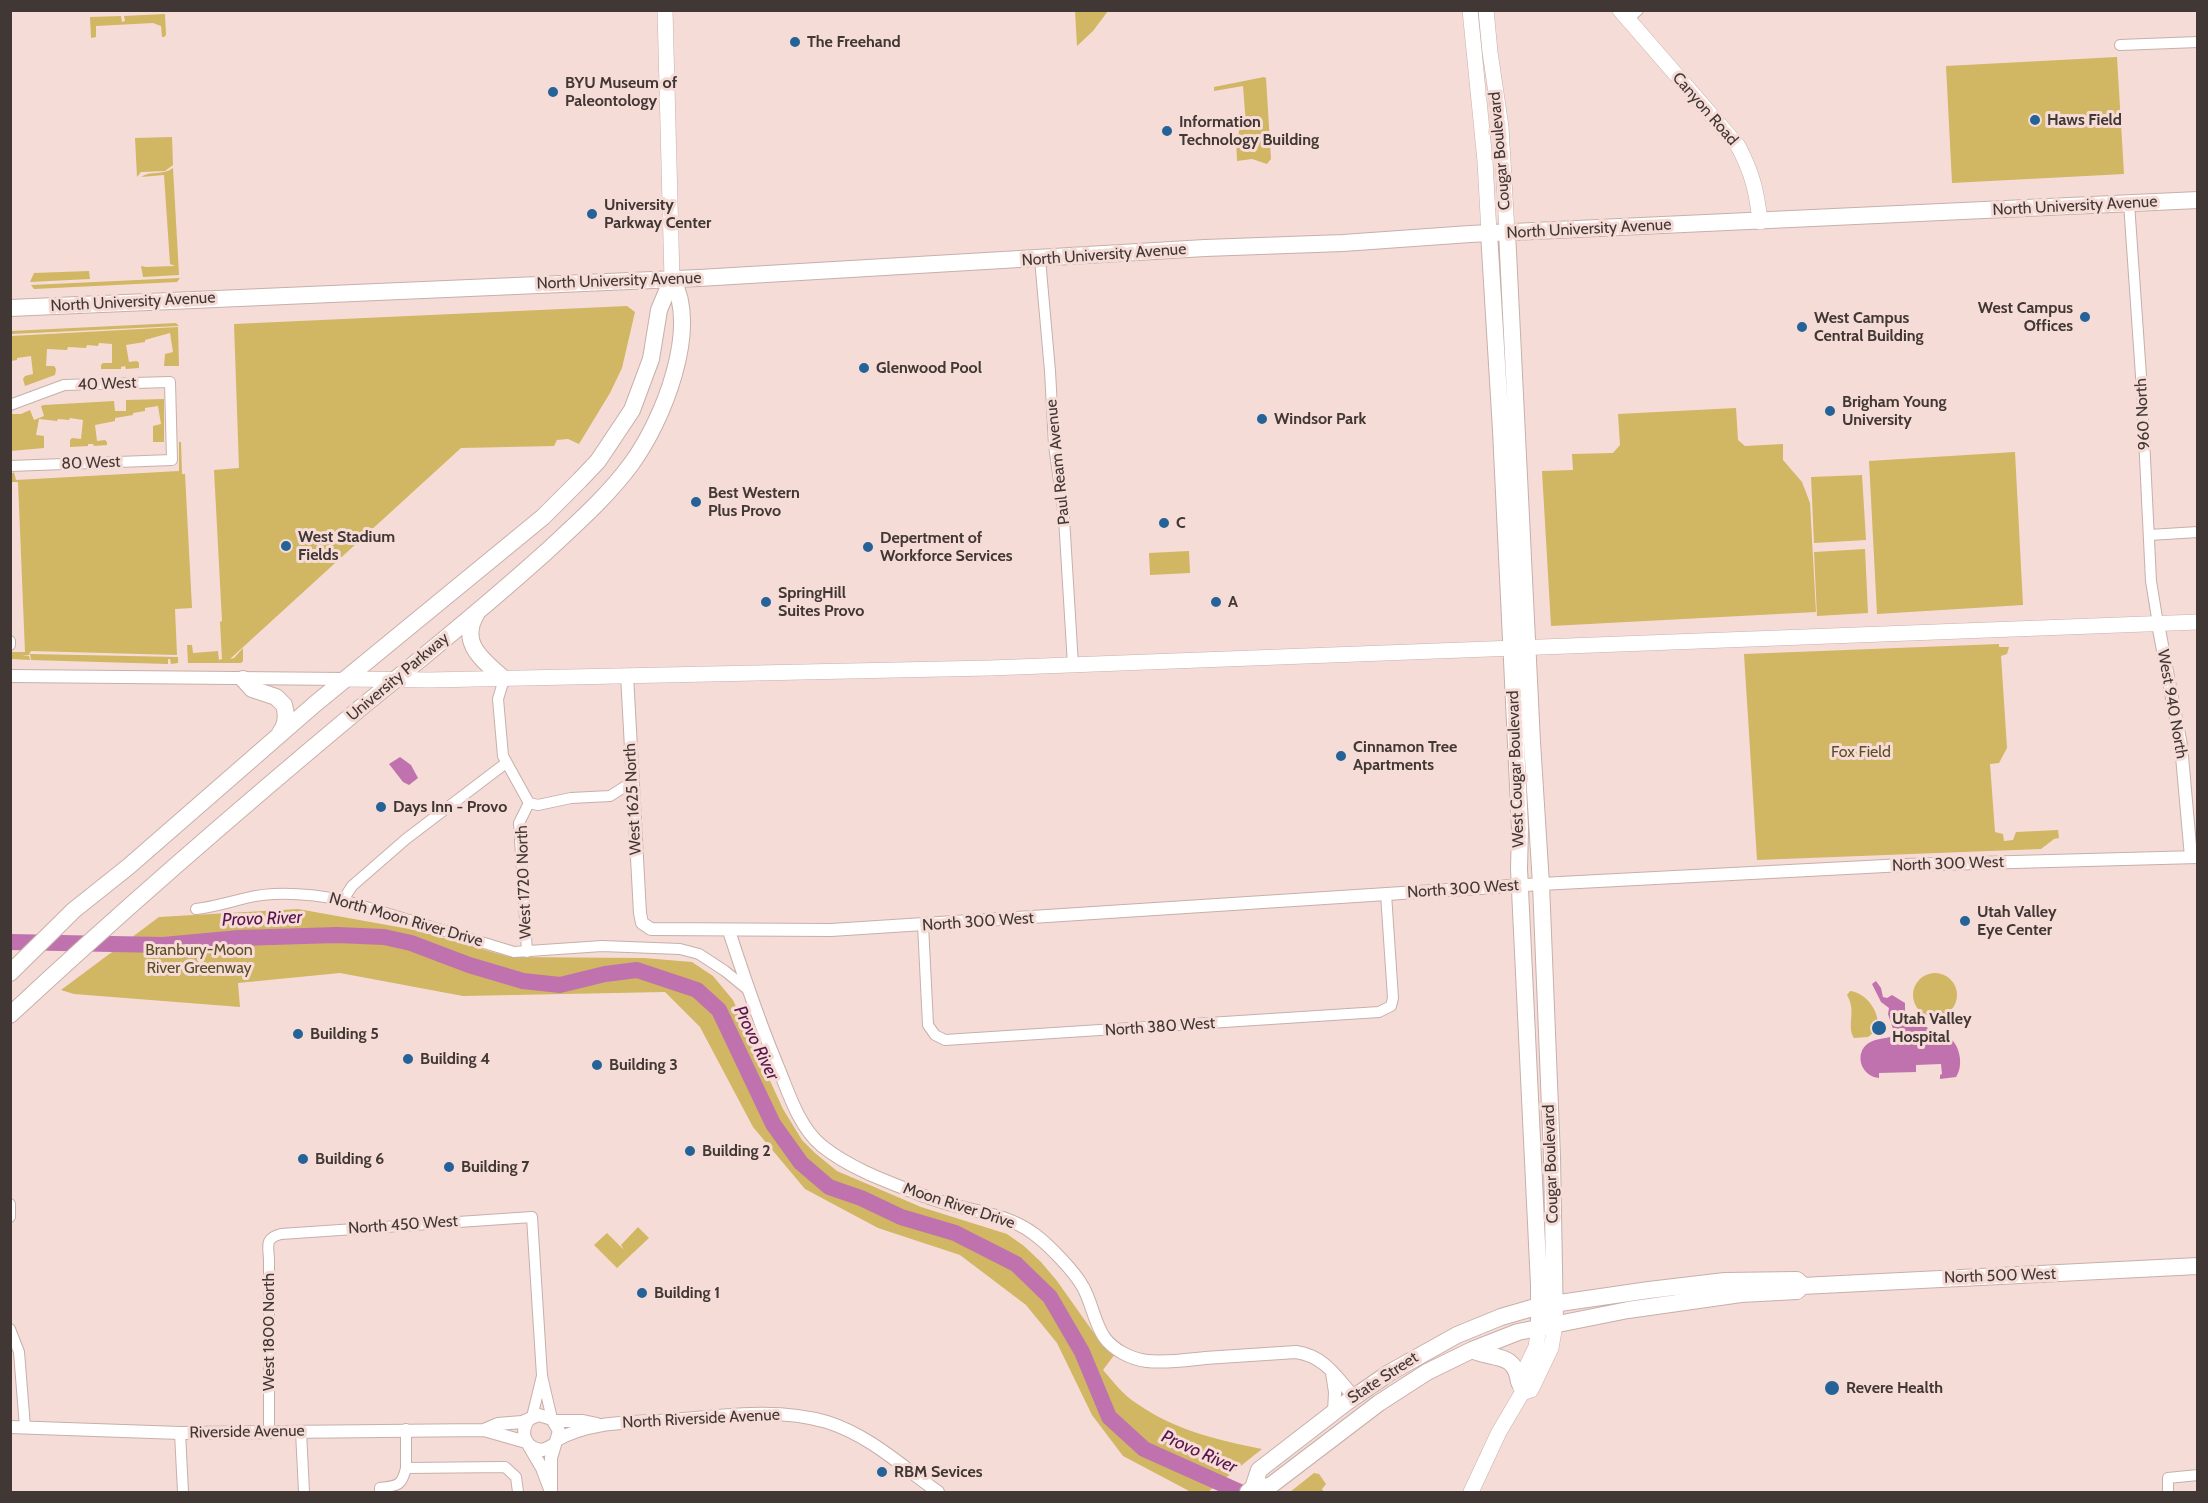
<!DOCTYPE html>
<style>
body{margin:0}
#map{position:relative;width:2208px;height:1503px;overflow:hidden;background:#f6dcd6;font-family:Cabin,sans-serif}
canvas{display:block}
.frame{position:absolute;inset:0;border:12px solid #413735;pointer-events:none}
</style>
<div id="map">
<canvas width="2208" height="1503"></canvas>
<div class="frame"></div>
</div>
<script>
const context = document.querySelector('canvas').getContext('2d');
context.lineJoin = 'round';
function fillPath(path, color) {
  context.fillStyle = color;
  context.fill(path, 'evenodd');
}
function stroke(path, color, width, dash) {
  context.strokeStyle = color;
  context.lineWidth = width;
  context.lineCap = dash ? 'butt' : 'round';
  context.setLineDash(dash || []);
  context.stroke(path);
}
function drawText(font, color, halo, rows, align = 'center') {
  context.font = font + ' Cabin,sans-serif';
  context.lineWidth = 6;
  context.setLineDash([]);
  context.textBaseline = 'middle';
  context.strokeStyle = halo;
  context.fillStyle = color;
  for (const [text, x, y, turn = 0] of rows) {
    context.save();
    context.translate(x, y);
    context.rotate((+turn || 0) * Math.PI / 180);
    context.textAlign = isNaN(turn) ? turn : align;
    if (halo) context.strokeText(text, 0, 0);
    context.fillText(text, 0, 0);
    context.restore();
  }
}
fillPath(new Path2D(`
 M1075 11H1108L1093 31 1077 46Z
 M165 14 166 35 164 37H162L161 26 153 23 96 26V37L91 38 90 17 121 16 122 22 125 21 124 16Z
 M2117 57 2124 174 1952 183 1946 66Z
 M1264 77 1266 78 1271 159 1267 164 1252 159 1237 161 1236 138 1238 137 1240 126 1246 125 1243 86 1214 91V87Z
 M172 137 173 165 165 171 141 172 137 177 135 138Z
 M173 168 179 275 143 277 141 266 146 267 175 266 170 264 164 175 141 177C151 170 162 176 173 168Z
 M89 271 90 279 30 282 34 273Z
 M180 278 177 282 34 289 31 285Z
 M627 306 635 312 622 368 610 393 579 444 568 439 557 440 554 446 461 448 230 659 234 658 243 648V661L241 663H188L187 645H192L193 653 218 651 219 660 222 659 220 622 222 621 214 470 239 468 234 324Z
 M176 323 179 326 11 334V331Z
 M178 327 179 366H164L165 354 173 352 170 333 145 340V342L126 345 129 362 137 361 139 363V368L126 369 125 366 121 367V369H101V365L103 363H112V344L99 343 98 346 87 345 86 348 68 347 67 350 47 349 46 366H54L56 369 55 375 25 386 23 379 25 376 33 374 31 356 17 358V360L11 361V336Z
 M164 399V442H153V426L161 424 158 406 145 408V411L133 413V415L115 418V421L95 425 97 441 105 440 107 442V445L94 446 93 444H88V446L70 447V440L72 438 81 439 83 420 70 418 69 420 58 419 57 421 39 419 36 435 44 436V448L11 451 12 414H21L30 410 34 420 44 416 41 406 44 405 114 401 115 411H126V400Z
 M1736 408 1738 440 1745 446 1783 444V460L1802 482 1810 503 1816 612 1551 626 1542 471 1573 470 1572 454 1613 453 1620 445 1618 414Z
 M179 442H181L182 474H185L192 608 175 609 177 655 31 651 29 655H22L29 656 30 660 11 659V652H25L18 482H11V474L14 472 16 480 179 471Z
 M2015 452 2023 605 1877 614 1869 461Z
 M1862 475 1866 540 1814 543 1811 477Z
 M1865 549 1868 613 1817 616 1814 552Z
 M1189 551 1190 573 1150 575 1149 553Z
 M1999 644V647H2009L2007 654 2001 656 2007 748 1999 763 1990 764 1995 832 2003 834 2004 841 2013 840 2016 832 2058 830 2059 838 2054 839 2041 849 1757 860 1744 654Z
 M30 654 178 657V663L171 664 170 659H168V664L31 660Z
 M298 909 415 930 510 957 644 958 692 962 713 976 733 1000 783 1109 802 1140 815 1153 837 1171 921 1207 1007 1234 1024 1246 1041 1262 1057 1281 1096 1336 1115 1354 1103 1370C1113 1381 1123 1395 1136 1403 1174 1430 1217 1440 1262 1449L1208 1492H1191L1123 1456 1092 1415 1057 1343 1026 1305 960 1255 878 1228 805 1189 753 1127 700 1027 665 992 463 996 340 973 238 983 240 1007 74 994 61 990 159 917Z
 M1913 995a22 22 0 1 1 44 0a22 22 0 1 1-44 0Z
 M1850 991C1867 993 1880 1012 1878 1029L1868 1037 1854 1038C1846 1026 1857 1012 1847 995Z
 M638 1227 649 1238 617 1268 594 1245 607 1233 624 1250 621 1245Z
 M1314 1473 1319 1474 1326 1484 1322 1489 1324 1492H1290Z`), '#d1b664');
fillPath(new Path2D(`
 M400 757 411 765 418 778 409 785 403 782 389 764Z
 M1876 981 1881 988 1883 997 1887 998 1892 995 1905 1003V1013L1907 1017 1932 1030 1929 1042 1931 1045 1940 1043 1943 1037H1948C1960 1043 1964 1066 1956 1077L1940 1079V1075L1942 1074 1941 1064 1916 1065V1072L1879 1073V1078C1863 1077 1854 1057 1866 1045 1873 1039 1882 1039 1890 1037L1894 1032 1888 1014 1889 1008 1881 1002 1872 984Z`), '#c072ae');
stroke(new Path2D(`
 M10 942 163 945 239 938 337 935 384 937 411 943 469 965 523 981 560 985 605 974 637 970 697 990 719 1010 773 1124 801 1163 829 1187 861 1198 901 1217 955 1233 1016 1264 1050 1297 1082 1352 1109 1417 1144 1449 1240 1492`), '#c072ae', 16);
const minor = new Path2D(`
 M1628 19 1638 10
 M2120 45 2198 42
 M2129 203 2141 376 2151 581 2158 624
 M1040 259 1050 371 1054 445 1064 518 1073 665
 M10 405 64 385 170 382 172 460 10 466
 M2149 535 2198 532
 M10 641V645
 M504 679 498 699 503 756 529 803 519 823 527 952
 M529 803 538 805 571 798 610 796 632 782
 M343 900 352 886 406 839 506 763
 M196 909C214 907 229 902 246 898 277 890 312 894 343 900L514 952 602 946 680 949 699 954 725 971 747 989
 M923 925 928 1025 935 1035 945 1040 1379 1012 1391 1006 1393 998 1386 894
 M10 1204V1217
 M10 1329 19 1352 25 1427
 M542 1376 552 1419
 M406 1429V1468
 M301 1431 304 1492
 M269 1432V1259C268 1245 265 1238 281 1234L532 1217 542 1376 532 1417
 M180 1433 183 1492
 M380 1492V1488C397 1486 402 1486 406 1468L505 1467 516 1477 518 1492
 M2168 1492V1478L2198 1475`);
const tertiary = new Path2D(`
 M2158 624 2181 745 2191 857
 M627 675 640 913 642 923 651 929 831 930 1541 884 1904 865 2198 857
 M10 676 347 679
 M729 931C744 977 759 1022 778 1067 789 1094 799 1127 822 1146 852 1170 891 1183 927 1197 961 1211 1004 1211 1034 1234 1048 1244 1075 1272 1083 1287 1092 1303 1094 1322 1104 1337 1113 1350 1131 1359 1147 1361 1166 1363 1186 1360 1205 1358 1236 1356 1266 1354 1296 1352 1324 1356 1336 1376 1354 1397
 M1332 1373 1335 1392 1334 1412
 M529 1419C519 1433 525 1449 543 1450L555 1444
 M555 1421H583L597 1424
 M10 1427 180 1433 484 1430 526 1442
 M484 1430 498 1424 522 1422 539 1415 552 1419 559 1431 551 1458V1492
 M557 1440C592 1420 634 1423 673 1420 723 1416 777 1407 827 1422 869 1435 903 1467 938 1492
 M529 1446 542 1468 550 1489`);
const secondary = new Path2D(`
 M665 10 672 279
 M1470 10 1485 161 1489 233
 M1486 10 1490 52 1501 127 1507 232
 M1620 10 1738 146C1752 172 1757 192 1760 222
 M347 679 430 680 990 668 2198 622
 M1521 1388 1519 1382 1536 1347 1539 1327
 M1471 1492 1499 1432 1522 1393 1531 1390 1551 1348 1555 1325`);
const primary = new Path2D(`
 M1507 232 1532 742 1541 884 1552 1157 1555 1325
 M1489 233 1501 430 1520 828 1519 869 1539 1285V1327
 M477 613C458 643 483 660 504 679
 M243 679 252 689 276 697 284 705C287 715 287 724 280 733
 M10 973 74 910 128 867 315 704 543 517 580 480 598 461 632 410 651 359 659 310 672 279
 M10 1015C125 908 244 805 364 705 426 655 487 605 546 552 576 524 608 496 632 463 663 420 700 329 672 279
 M1472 1350C1492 1360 1515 1351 1519 1382
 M1253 1488 1259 1470 1347 1402 1389 1373 1457 1335 1501 1317 1539 1306 1649 1290 1725 1281 1797 1280 1800 1283
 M1248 1492 1253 1488 1270 1486 1379 1403 1427 1372 1472 1350 1518 1332 1628 1310 1741 1294 1797 1291 1802 1286 2198 1266`);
const trunk = new Path2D(`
 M10 308 699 278 1205 248 1343 243 1470 234 2198 200`);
stroke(minor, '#c7afaa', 12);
stroke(tertiary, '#c7afaa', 14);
stroke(secondary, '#c7afaa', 16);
stroke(primary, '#c7afaa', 18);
stroke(trunk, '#c7afaa', 18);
stroke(minor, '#fff', 10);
stroke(tertiary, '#fff', 12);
stroke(secondary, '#fff', 15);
stroke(primary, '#fff', 16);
stroke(trunk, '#fff', 16);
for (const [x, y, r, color] of [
 [795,42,6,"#246298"],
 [553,92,6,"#246298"],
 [2035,120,6,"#246298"],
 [1167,131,6,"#246298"],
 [592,214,6,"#246298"],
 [2085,317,6,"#246298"],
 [1802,327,6,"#246298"],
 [864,368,6,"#246298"],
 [1830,411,6,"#246298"],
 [1262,419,6,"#246298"],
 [696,502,6,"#246298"],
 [1164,523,6,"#246298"],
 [286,546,6,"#246298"],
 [868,547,6,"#246298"],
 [766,602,6,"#246298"],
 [1216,602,6,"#246298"],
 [1341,756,6,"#246298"],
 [381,807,6,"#246298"],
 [1965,921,6,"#246298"],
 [1879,1028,8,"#246298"],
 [298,1034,6,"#246298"],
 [408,1059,6,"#246298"],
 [597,1065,6,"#246298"],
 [690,1151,6,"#246298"],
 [303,1159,6,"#246298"],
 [449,1167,6,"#246298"],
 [642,1293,6,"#246298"],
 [1832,1388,8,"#246298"],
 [882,1472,6,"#246298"]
]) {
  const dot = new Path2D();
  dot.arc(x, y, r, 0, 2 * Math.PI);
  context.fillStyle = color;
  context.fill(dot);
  stroke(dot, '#f6dcd6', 2);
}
drawText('bold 16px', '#413735', '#f6dcd6', [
 ["The Freehand",807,42],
 ["BYU Museum of",565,83],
 ["Paleontology",565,101],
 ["Haws Field",2047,120],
 ["Information",1179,122],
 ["Technology Building",1179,140],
 ["University",604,205],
 ["Parkway Center",604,223],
 ["West Campus",2073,308,"right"],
 ["Offices",2073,326,"right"],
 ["West Campus",1814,318],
 ["Central Building",1814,336],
 ["Glenwood Pool",876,368],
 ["Brigham Young",1842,402],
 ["University",1842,420],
 ["Windsor Park",1274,419],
 ["Best Western",708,493],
 ["Plus Provo",708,511],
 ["C",1176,523],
 ["West Stadium",298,537],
 ["Fields",298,555],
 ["Depertment of",880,538],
 ["Workforce Services",880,556],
 ["SpringHill",778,593],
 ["Suites Provo",778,611],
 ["A",1228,602],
 ["Cinnamon Tree",1353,747],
 ["Apartments",1353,765],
 ["Days Inn - Provo",393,807],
 ["Utah Valley",1977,912],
 ["Eye Center",1977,930],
 ["Utah Valley",1892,1019],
 ["Hospital",1892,1037],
 ["Building 5",310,1034],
 ["Building 4",420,1059],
 ["Building 3",609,1065],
 ["Building 2",702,1151],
 ["Building 6",315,1159],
 ["Building 7",461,1167],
 ["Building 1",654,1293],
 ["Revere Health",1846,1388],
 ["RBM Sevices",894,1472]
], 'left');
drawText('16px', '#413735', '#f6dcd6', [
 ["Canyon Road",1705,109,49],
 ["Cougar Boulevard",1500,151,-95],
 ["North University Avenue",2075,206,-3],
 ["North University Avenue",1589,229,-3],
 ["North University Avenue",1104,255,-4],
 ["North University Avenue",619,281,-2],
 ["North University Avenue",133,302,-3],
 ["40 West",107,384,-2],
 ["960 North",2143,414,-93],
 ["Paul Ream Avenue",1058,462,-96],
 ["80 West",91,463,-2],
 ["University Parkway",398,677,-40],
 ["West 940 North",2172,704,80],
 ["West Cougar Boulevard",1516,769,-92],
 ["West 1625 North",633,799,-93],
 ["North 300 West",1948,864,-2],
 ["West 1720 North",524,882,-92],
 ["North 300 West",1463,889,-4],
 ["North Moon River Drive",406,920,16],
 ["North 300 West",978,922,-4],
 ["North 380 West",1160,1027,-4],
 ["Cougar Boulevard",1551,1164,-92],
 ["Moon River Drive",959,1206,18],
 ["North 450 West",403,1225,-4],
 ["North 500 West",2000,1276,-2],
 ["West 1800 North",269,1332,-90],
 ["State Street",1383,1378,-33],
 ["North Riverside Avenue",701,1419,-3],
 ["Riverside Avenue",247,1432,-1]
]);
drawText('16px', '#5b4e24', '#f6dcd6', [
 ["Fox Field",1861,752],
 ["Branbury-Moon",199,950],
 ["River Greenway",199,968]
]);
drawText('italic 18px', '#59134e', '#f6dcd6', [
 ["Provo River",262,919,-2],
 ["Provo River",756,1043,64],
 ["Provo River",1199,1452,24]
]);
</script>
